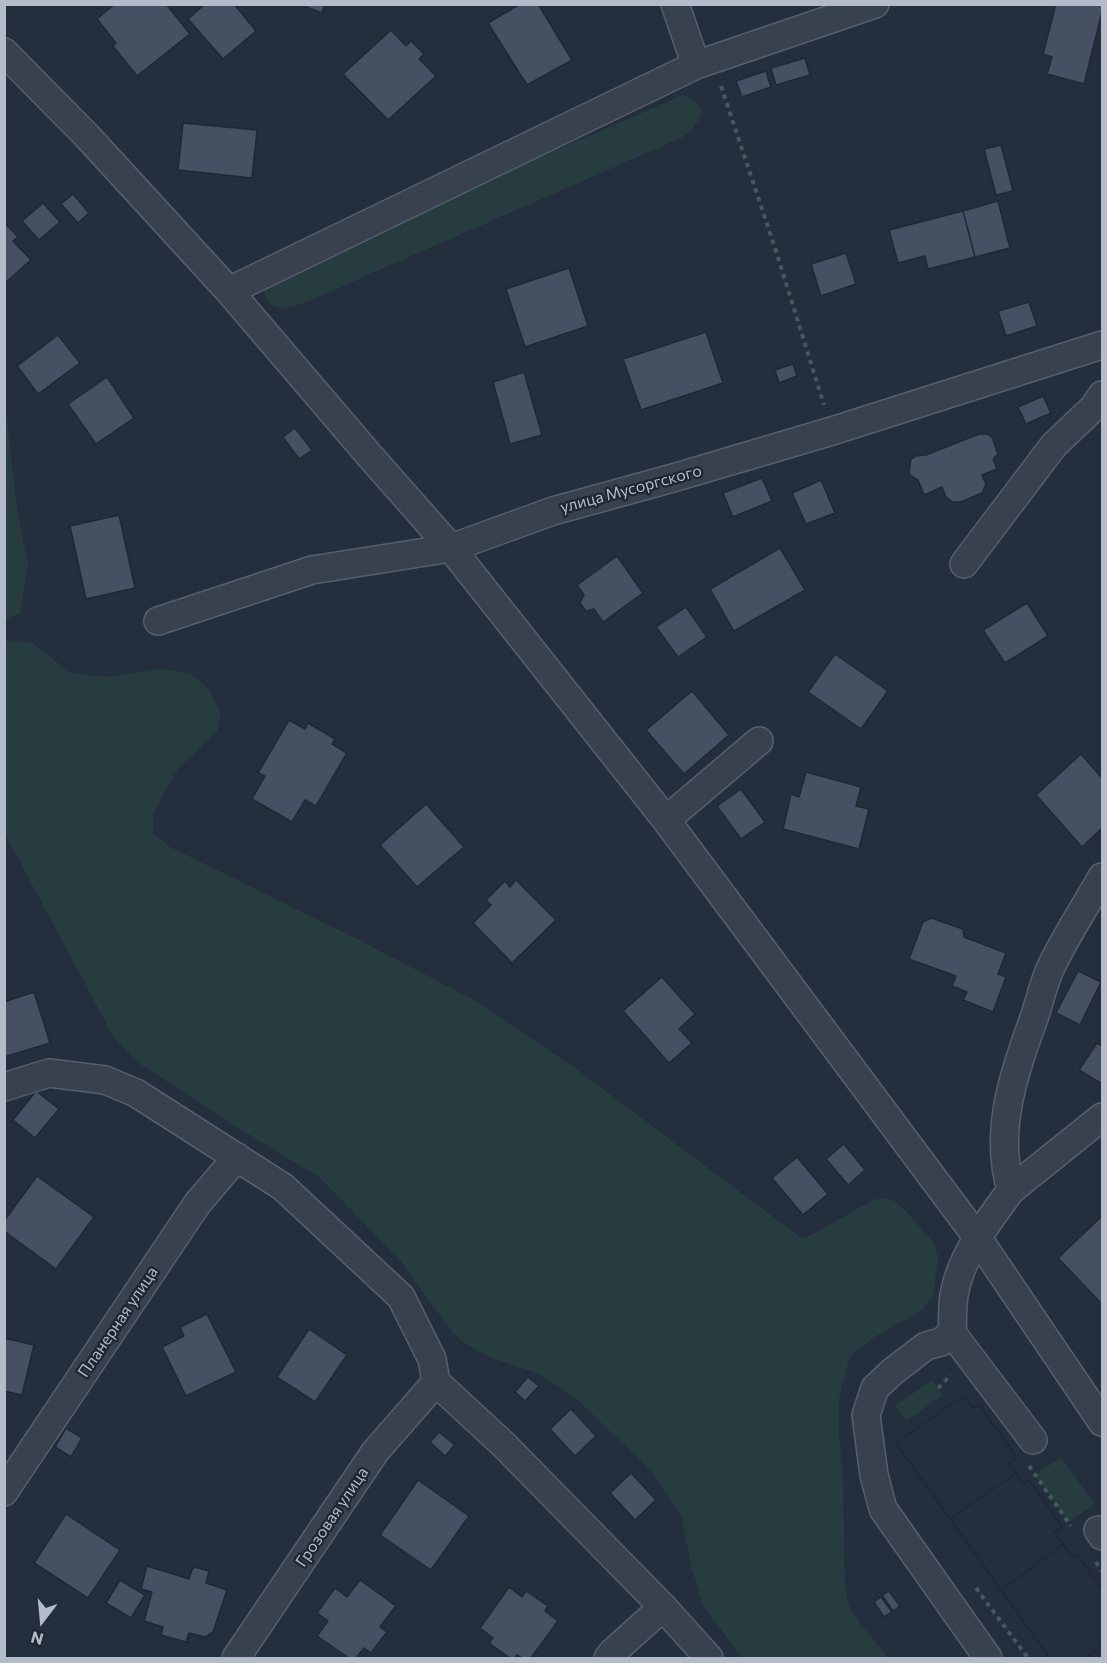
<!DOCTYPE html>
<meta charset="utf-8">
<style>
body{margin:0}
#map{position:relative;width:1107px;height:1663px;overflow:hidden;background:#242f3e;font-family:Commissioner,sans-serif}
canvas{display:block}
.frame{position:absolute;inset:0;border:6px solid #b4bcc9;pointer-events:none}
.north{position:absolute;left:12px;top:1591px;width:60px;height:60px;-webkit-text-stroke:4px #1d2633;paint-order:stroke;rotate:196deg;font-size:16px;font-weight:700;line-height:24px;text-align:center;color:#b4bcc9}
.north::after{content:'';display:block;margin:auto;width:21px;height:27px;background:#b4bcc9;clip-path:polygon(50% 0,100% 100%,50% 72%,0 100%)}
</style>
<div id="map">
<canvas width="1107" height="1663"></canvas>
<div class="frame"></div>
<div class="north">N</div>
</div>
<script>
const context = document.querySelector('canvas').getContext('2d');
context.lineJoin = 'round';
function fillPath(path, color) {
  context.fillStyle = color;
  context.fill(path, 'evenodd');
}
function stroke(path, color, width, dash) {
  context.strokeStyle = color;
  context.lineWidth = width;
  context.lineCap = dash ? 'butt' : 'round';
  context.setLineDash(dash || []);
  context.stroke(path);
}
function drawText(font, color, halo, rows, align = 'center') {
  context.font = font + ' Commissioner,sans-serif';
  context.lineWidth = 4.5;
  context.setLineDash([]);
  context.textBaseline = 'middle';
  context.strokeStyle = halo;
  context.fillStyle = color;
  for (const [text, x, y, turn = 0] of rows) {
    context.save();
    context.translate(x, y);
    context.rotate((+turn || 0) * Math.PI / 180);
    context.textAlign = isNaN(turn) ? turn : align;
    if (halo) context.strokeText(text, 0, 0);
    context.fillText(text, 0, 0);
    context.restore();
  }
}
fillPath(new Path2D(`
 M683 95 694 101 702 110C699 124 693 129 683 137L304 303C287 309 271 313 264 293L270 282 482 182Z
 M5 403 17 508 28 565 20 613 5 621Z
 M5 640 33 643 70 673 105 677 161 669 190 674 209 689 221 714 217 731 177 770 153 814V833L170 847 365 943 474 1000 572 1066 801 1238 812 1235 873 1200 885 1198 895 1201 906 1211 934 1243 938 1257 933 1296 922 1310 873 1338 850 1356 839 1398V1434L843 1479 845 1587 850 1610 888 1658H742L703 1606 692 1569 681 1515 651 1471 578 1400 540 1374 489 1357 466 1344 453 1333 398 1258 320 1178 240 1129 143 1066 114 1038 5 834Z
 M932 1380 943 1395 906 1421 895 1406Z
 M1061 1457 1095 1504 1069 1522 1035 1475Z`), '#263c3f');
const building = new Path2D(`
 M115 4H166L190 34 137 76 113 46 116 43 97 19Z
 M205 4H234L256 31 223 59 188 19Z
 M299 4H325L322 13Z
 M520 4H538L572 60 527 85 488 23Z
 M1056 4H1102V12L1084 84 1047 74 1052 57 1043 54Z
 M391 30 406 46 411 41 424 54 419 59 436 76 388 120 343 74Z
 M805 58 810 75 776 85 771 68Z
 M766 71 771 87 742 97 736 81Z
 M183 123 257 130 252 178 178 170Z
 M1001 145 1013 191 996 195 984 149Z
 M73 194 89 213 78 223 61 204Z
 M998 201 1010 248 975 257 963 211Z
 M43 203 60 222 39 240 22 221Z
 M963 211 975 257 928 269 925 256 898 263 889 230Z
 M4 222 18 237 13 241 31 260 4 284Z
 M846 253 856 284 821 296 811 264Z
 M569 268 588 326 525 347 506 289Z
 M1029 302 1037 326 1006 336 998 311Z
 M706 332 723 383 641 410 623 359Z
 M58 335 80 363 38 394 17 366Z
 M793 364 797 376 779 383 775 370Z
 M524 372 542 435 510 444 493 382Z
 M107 377 134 418 96 444 68 404Z
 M1043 396 1051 413 1026 424 1018 407Z
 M295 428 312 450 299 459 283 437Z
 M979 434H987L992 437 998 454 993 459 997 469 982 475 986 484 982 493 961 502H953L946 497 942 487 924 495 918 480 911 476 909 472 911 459 916 456 926 455Z
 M762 478 772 501 733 517 723 493Z
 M821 480 835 513 806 524 792 493Z
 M119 515 135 588 86 599 70 526Z
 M780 548 805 590 734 631 710 589Z
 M617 556 643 593 603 622 594 609 586 611 580 603 584 595 577 585Z
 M1027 603 1048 636 1005 663 983 630Z
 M686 607 707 637 678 657 656 627Z
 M835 654 888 691 861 729 808 692Z
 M692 691 729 735 684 774 646 730Z
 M289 720 305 729 308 723 335 739 332 744 347 753 316 806 305 800 292 822 252 799 265 776 258 773Z
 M1081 754 1102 778V828L1082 847 1036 795Z
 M806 772 861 787 856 806 869 809 859 849 783 829 791 794 799 797Z
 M741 789 765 822 741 839 717 806Z
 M426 804 464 847 417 887 380 845Z
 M516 880 556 920 512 963 473 923 491 905 486 900 505 881 510 887Z
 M931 918 963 929 964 937 1006 953 998 974 1006 977 993 1012 963 1000 967 992 952 986 956 976 909 959 923 922Z
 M1078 971 1101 982 1080 1025 1056 1013Z
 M662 977 695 1014 679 1029 692 1043 669 1063 623 1011Z
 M34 992 50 1043 4 1057V1002Z
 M1097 1043 1102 1046V1084L1079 1070Z
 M36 1091 59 1109 35 1138 13 1120Z
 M844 1144 865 1170 848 1185 826 1159Z
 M797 1157 828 1194 803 1215 772 1178Z
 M37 1176 94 1217 56 1269 4 1231V1221Z
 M1102 1216V1304L1058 1258Z
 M207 1314 236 1372 186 1396 162 1347 184 1336 180 1327Z
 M309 1329 347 1355 315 1402 277 1377Z
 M4 1338 34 1345 22 1395 4 1391Z
 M528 1377 539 1386 525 1401 515 1392Z
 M964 1395 973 1409 979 1405 1017 1458 1009 1463 1016 1473 950 1519 896 1443Z
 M964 1395 973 1409 979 1405 1017 1458 1009 1463 1024 1484 1029 1480 1062 1527 1054 1532 1073 1558 1078 1555 1102 1589V1658H1050L896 1443Z
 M571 1409 596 1436 575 1456 550 1429Z
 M66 1428 82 1438 71 1457 55 1447Z
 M439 1432 455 1445 445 1456 430 1442Z
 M631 1473 656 1500 635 1520 610 1493Z
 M1016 1473 1024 1484 1029 1480 1062 1527 1054 1532 1063 1545 1001 1590 950 1519Z
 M418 1480 469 1516 431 1570 380 1535Z
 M66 1514 120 1550 88 1598 34 1563Z
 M1063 1545 1073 1558 1078 1555 1102 1589V1646L1085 1658H1050L1001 1590Z
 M147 1566 189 1579 192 1570 195 1567 209 1571 206 1583 227 1590 213 1632 205 1637 189 1633 186 1642 161 1635 163 1627 144 1621 152 1592 141 1589Z
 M120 1580 145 1595 131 1618 106 1603Z
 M360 1580 396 1606 380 1627 387 1632 371 1653 364 1648 356 1658H349L317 1636 328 1621 317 1613 335 1588 347 1597Z
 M509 1587 522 1597 526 1591 548 1606 545 1611 558 1621 531 1658H522L517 1655 515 1658H510L489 1643 493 1638 480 1628Z
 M889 1591 900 1606 893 1611 882 1595Z
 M881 1597 892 1612 884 1617 874 1602Z
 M1102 1646V1658H1085Z`);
fillPath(building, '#455162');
stroke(building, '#1f2835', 1.5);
const minor = new Path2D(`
 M675 4 696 65
 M4 52 87 136 229 291 369 455 451 548 666 820 977 1237 1102 1422
 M229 291 696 65 875 4
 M964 564 1054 445 1094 407 1102 395
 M158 621 312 570 451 548 553 511 673 478 832 431 1102 345
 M666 820 759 741
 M4 1087 49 1073 105 1080 136 1093 283 1187 401 1297 432 1359 436 1382 504 1445 663 1607 709 1658
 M1011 1190 1102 1117
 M952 1333 1033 1440
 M4 1492 197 1204 237 1157
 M1098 1530 1102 1536
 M236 1658 375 1452 436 1382
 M608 1658 613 1652 663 1607
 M988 1658 883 1509 874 1475 866 1415 875 1388 892 1372 926 1346 941 1342 952 1333C953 1320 952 1307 954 1295 961 1255 988 1222 1011 1190 994 1132 1013 1075 1033 1021 1039 1004 1043 985 1050 969 1065 937 1085 907 1102 877`);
stroke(minor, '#565f6c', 30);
stroke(new Path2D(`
 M721 86 776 251 824 405
 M938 1388 951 1375
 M1029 1466 1071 1526
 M1096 1562 1102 1571
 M976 1588 1028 1658`), '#44595c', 4, [4.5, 4.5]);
stroke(minor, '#38414e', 27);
drawText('16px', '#b4bcc9', '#1d2633', [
 ["улица Мусоргского",631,489,-15],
 ["Планерная улица",118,1322,-56],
 ["Грозовая улица",332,1517,-56]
]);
</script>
